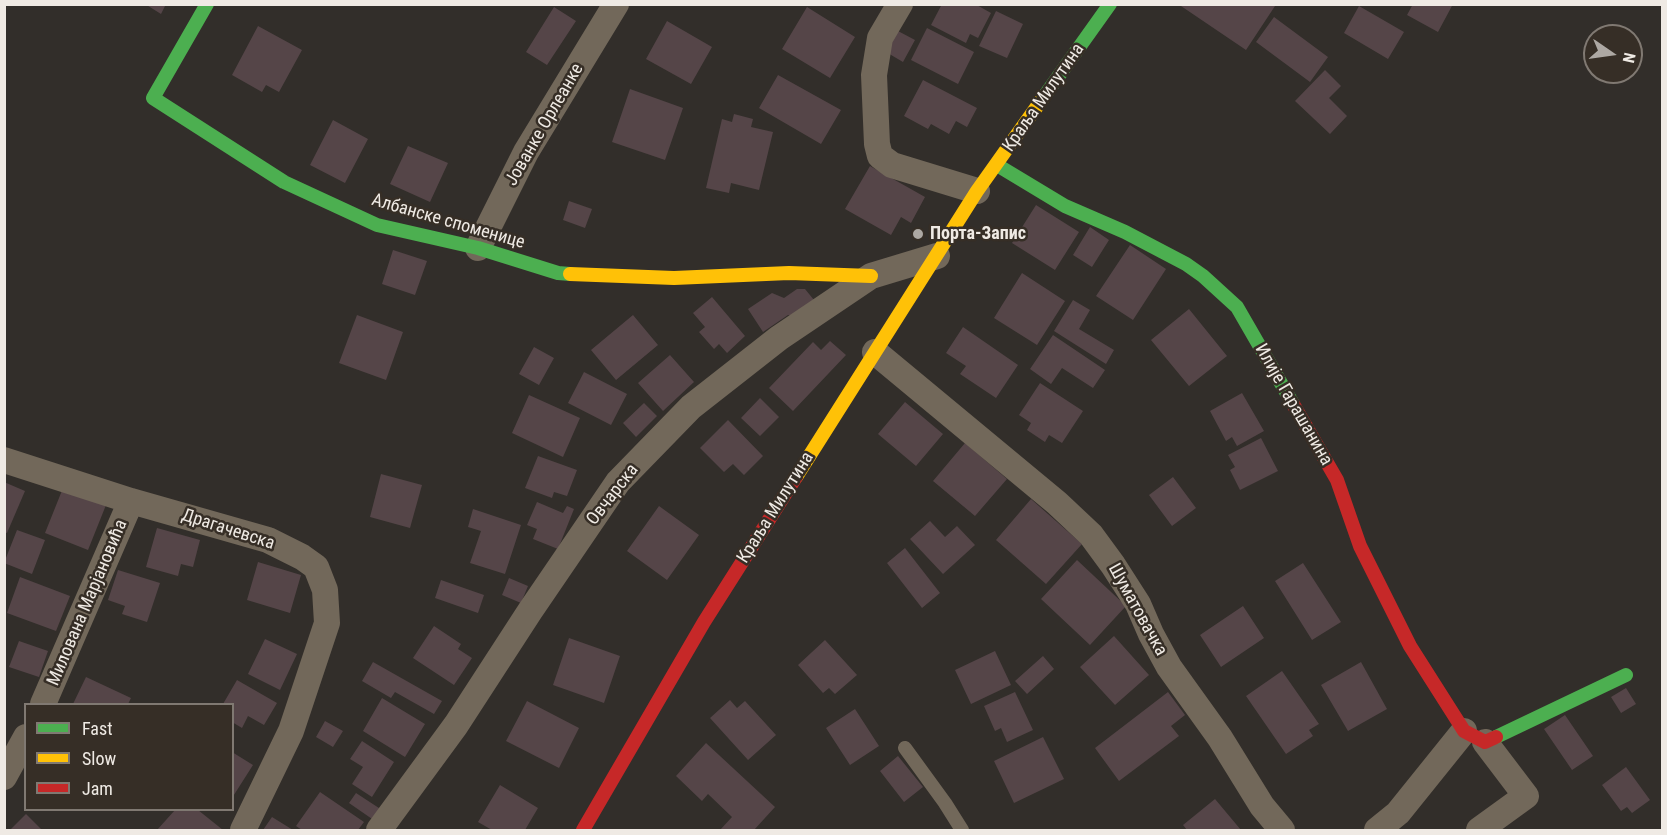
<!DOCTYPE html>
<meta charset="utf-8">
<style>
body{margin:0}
#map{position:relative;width:1667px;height:835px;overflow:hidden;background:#322e2a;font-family:"Roboto Condensed",sans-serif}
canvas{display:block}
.frame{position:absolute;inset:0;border:6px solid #efeae4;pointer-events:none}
.legend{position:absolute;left:24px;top:703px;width:210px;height:108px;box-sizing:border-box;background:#362e26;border:2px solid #807972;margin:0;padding:8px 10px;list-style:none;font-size:18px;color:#efeae4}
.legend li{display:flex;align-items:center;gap:12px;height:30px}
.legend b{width:30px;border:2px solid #807972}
.north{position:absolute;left:1583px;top:24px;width:60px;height:60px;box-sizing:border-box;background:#362e26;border:2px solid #807972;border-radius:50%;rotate:103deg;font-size:16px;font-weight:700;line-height:24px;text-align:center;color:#efeae4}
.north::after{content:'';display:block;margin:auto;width:21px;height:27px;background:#ada8a3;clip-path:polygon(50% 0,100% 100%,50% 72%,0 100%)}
</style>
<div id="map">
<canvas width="1667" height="835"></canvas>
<div class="frame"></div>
<ul class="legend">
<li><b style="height:8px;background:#4caf50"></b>Fast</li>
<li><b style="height:8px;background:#ffc107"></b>Slow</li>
<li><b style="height:8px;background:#c62828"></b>Jam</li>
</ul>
<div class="north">N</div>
</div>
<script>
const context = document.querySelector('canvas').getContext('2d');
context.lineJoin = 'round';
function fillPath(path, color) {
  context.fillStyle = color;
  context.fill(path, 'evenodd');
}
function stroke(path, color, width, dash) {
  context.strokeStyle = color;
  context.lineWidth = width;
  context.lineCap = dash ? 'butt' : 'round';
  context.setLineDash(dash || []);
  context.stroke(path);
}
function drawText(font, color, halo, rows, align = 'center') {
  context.font = font + ' "Roboto Condensed",sans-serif';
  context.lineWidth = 5;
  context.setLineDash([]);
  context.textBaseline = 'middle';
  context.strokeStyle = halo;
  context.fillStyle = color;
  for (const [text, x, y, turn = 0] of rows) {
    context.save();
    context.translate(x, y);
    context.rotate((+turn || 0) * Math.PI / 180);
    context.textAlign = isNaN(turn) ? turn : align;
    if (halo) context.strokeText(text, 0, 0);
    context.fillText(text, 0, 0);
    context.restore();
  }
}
fillPath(new Path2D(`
 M145 4H166L161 14Z
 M942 4H975L991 13 978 38 970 34 966 43 931 25Z
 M1178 4H1272L1275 6 1246 50Z
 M1413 4H1453L1438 32 1407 15Z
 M1359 6 1404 32 1388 59 1344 33Z
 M554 7 576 21 547 65 526 52Z
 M807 7 855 37 830 78 782 49Z
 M996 11 1023 24 1007 58 979 46Z
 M1274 17 1328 57 1310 82 1256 42Z
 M667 21 712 47 691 84 646 59Z
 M258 26 302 50 279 92 266 85 262 92 232 75Z
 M927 28 974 52 958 84 911 60Z
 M898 31 915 40 903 62 886 52Z
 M1325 70 1341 86 1329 98 1347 116 1330 134 1295 101Z
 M778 75 841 110 821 144 759 108Z
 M923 80 977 108 967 127 956 121 949 134 931 124 928 129 904 116Z
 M630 89 683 108 665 160 612 142Z
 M734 114 753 119 751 127 773 132 759 190 731 183 729 193 706 188 722 119 732 122Z
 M333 120 368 139 345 183 310 165Z
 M408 146 448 163 430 202 390 184Z
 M870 166 925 197 911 223 901 217 891 235 845 209Z
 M569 201 592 209 585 228 563 220Z
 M1036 205 1079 232 1055 270 1012 243Z
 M1090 227 1109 240 1092 267 1073 255Z
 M1130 245 1166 269 1133 320 1096 296Z
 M393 250 427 261 415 295 382 284Z
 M1022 273 1065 301 1037 345 994 318Z
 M797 289H805L814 300 793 316 788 315 763 332 748 309 772 293 784 298Z
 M712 297 745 336 727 353 719 344 714 349 699 332 705 327 693 313Z
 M1073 300 1090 310 1079 329 1114 350 1106 364 1054 331Z
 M1189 309 1227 356 1189 386 1151 340Z
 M357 315 403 332 386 380 339 363Z
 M633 315 658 345 616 380 591 350Z
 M963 327 1018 365 996 398 960 374 966 366 946 353Z
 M1053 335 1105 370 1093 388 1062 368 1051 384 1030 369Z
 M830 341 846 355 793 411 769 388 813 342 821 350Z
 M534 347 554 358 539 385 519 374Z
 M670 355 694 382 663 411 638 383Z
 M584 372 627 394 611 425 568 403Z
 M1040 383 1083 411 1062 443 1049 435 1045 442 1027 430 1031 423 1019 415Z
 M1242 393 1264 431 1237 446 1232 437 1226 441 1210 411Z
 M529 395 580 418 563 457 512 433Z
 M760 398 779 417 760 436 741 418Z
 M905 402 943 434 916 466 878 434Z
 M644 403 657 416 636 437 623 423Z
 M728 420 763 456 744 475 733 464 724 472 700 448Z
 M1261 438 1278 471 1240 490 1230 470 1235 467 1228 455Z
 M965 443 1007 479 975 516 933 481Z
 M538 456 577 470 567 496 554 492 552 498 525 488Z
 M381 474 422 485 410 528 370 517Z
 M1173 477 1196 508 1172 526 1149 495Z
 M4 482 25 491 7 533 4 532Z
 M63 488 106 505 88 550 45 533Z
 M1031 499 1082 544 1046 584 996 540Z
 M537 502 563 513 567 506 574 509 558 549 533 539 537 529 527 525Z
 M659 506 699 535 667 580 627 551Z
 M473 509 521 525 505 574 470 563 481 531 468 527Z
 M930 521 945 537 957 526 975 545 943 574 910 539Z
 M157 528 200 540 193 567 181 564 178 576 146 567Z
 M17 530 45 540 32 574 4 563Z
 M905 548 940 593 922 608 887 563Z
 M1077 560 1126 606 1090 645 1041 599Z
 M258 562 301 575 290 613 247 600Z
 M1303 563 1341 622 1312 640 1275 581Z
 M118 570 160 583 147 622 122 614 125 606 108 600Z
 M20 577 70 596 56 631 7 613Z
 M509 578 528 586 521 603 502 595Z
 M441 580 484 595 478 613 435 598Z
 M1243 606 1264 638 1221 667 1200 635Z
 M434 626 461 644 458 649 472 658 454 685 413 658Z
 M1114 636 1149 675 1115 705 1080 667Z
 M569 638 620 656 604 703 553 685Z
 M265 639 297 654 280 690 248 674Z
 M825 640 857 675 835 694 829 688 823 693 798 665Z
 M19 641 48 651 39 677 9 667Z
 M995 651 1011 685 971 704 955 670Z
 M1043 656 1054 669 1027 694 1015 681Z
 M373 662 442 701 434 714 395 692 391 698 362 681Z
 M1361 662 1387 709 1348 731 1321 685Z
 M1282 671 1319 724 1309 730 1313 736 1286 754 1246 696Z
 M86 677 131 698 128 704H73Z
 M237 680 277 703 264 725 248 716 242 728 232 722V704H223Z
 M1626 688 1636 704 1621 713 1611 697Z
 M1015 692 1033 730 1007 742 1001 728 995 731 984 706Z
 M1168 692 1185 715 1171 726 1179 736 1119 781 1095 748Z
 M382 698 425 724 405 757 363 731Z
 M730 700 737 708 745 701 776 735 748 760 710 718Z
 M527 701 579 728 559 768 506 741Z
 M855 709 879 746 850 765 826 728Z
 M1565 715 1593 756 1572 770 1544 729Z
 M325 721 343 731 333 747 316 737Z
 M1043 737 1064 779 1014 803 994 761Z
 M362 741 394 762 372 797 352 784 363 767 350 759Z
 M706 743 775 807 754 830H720L732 817 708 794 702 801 676 776Z
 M232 752 253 765 232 798Z
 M898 756 923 787 904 802 880 771Z
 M1626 767 1650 800 1632 813 1627 807 1621 811 1602 785Z
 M500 785 538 808 525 830H492L478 822Z
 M320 792 364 822 358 830H302L296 826Z
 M356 793 382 810 375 821 349 803Z
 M1215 799 1241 830H1187L1183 825Z
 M175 810H198L223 830H157Z
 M26 814 42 830H10Z
 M272 817 293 830H263Z`), '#554548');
stroke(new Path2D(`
 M905 748 945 803 962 830`), '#72685a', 14);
stroke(new Path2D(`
 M900 4 880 38 874 75 877 144 880 156 892 165 977 191
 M478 248 526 152 616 4
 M875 352 1057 503 1091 535 1113 565 1138 604 1151 634 1169 667 1220 738 1262 806 1282 830
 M4 460 131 501 268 540 302 557 316 567 325 590 327 623 291 731 243 830
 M43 704 131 501
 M4 777 26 737
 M379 830 456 725 530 611 618 482 691 407 779 338 871 276 937 256
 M1377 830 1398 813 1464 731
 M1479 830 1526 796 1485 742`), '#72685a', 26);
stroke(new Path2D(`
 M207 4 153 98 284 182 377 225 478 248 558 273 570 274
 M1043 98 1110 4
 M997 165 1065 206 1125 232 1186 264 1203 276 1237 307 1293 404
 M1496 737 1626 675`), '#4caf50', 14);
stroke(new Path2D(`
 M570 274 674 278 789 273 871 276
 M796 477 977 191 1043 98`), '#ffc107', 14);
stroke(new Path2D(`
 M1293 404 1337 480 1360 546 1410 646 1464 731 1485 742 1496 737
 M583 830 704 622 796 477`), '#c62828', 14);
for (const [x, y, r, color] of [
 [918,234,6,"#ada8a3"]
]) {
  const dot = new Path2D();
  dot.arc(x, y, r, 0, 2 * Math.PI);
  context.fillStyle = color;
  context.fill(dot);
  stroke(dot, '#362e26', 2);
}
drawText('18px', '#efeae4', '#362e26', [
 ["Краља Милутина",1044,98,-55],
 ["Јованке Орлеанке",545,125,-60],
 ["Албанске споменице",448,222,16],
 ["Илије Гарашанина",1293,405,60],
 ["Овчарска",613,495,-52],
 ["Краља Милутина",776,508,-58],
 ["Драгачевска",228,530,18],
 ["Милована Марјановића",88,603,-67],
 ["Шуматовачка",1137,610,61]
]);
drawText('bold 18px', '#efeae4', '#362e26', [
 ["Порта-Запис",930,234]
], 'left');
</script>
